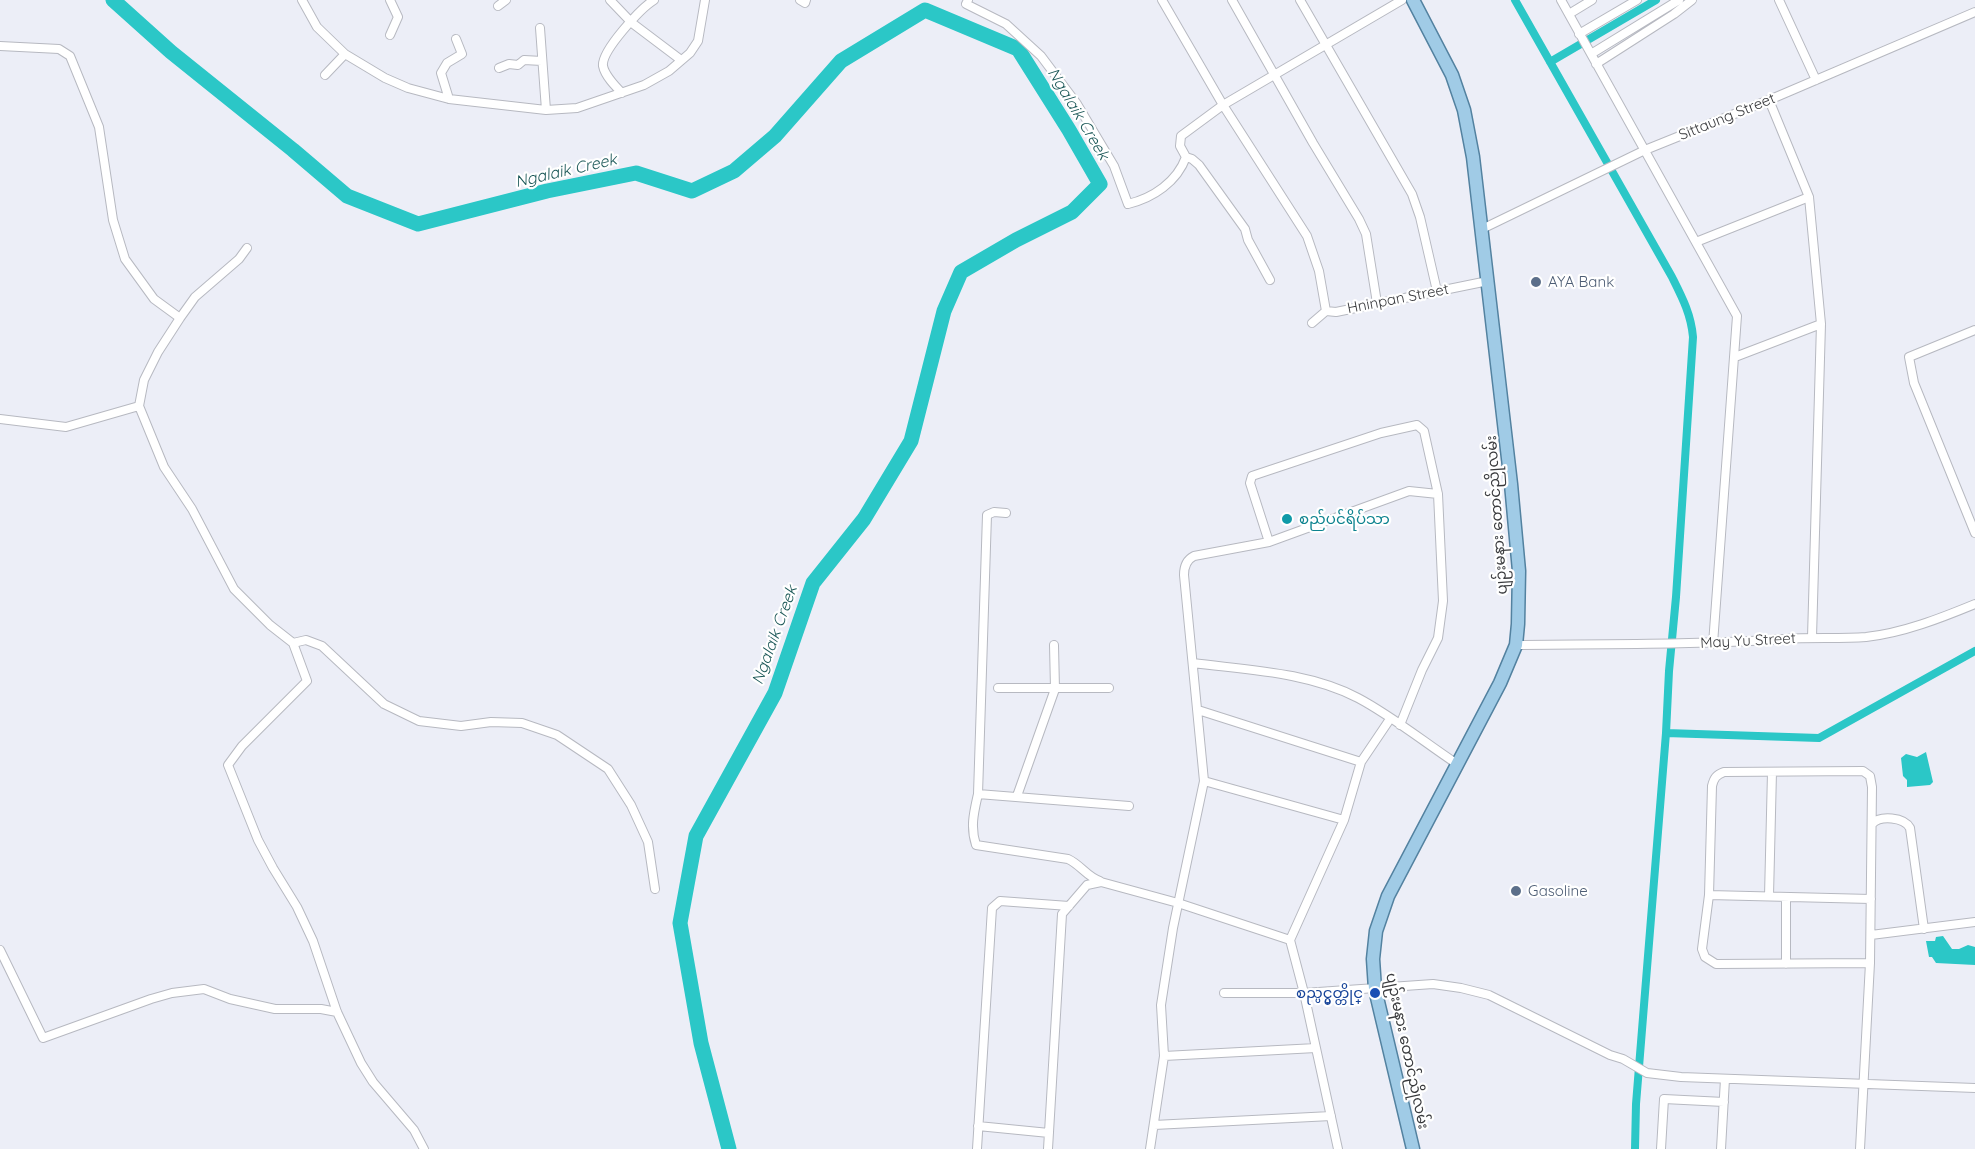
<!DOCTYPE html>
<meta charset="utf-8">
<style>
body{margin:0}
canvas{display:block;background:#eceef7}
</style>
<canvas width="1975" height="1149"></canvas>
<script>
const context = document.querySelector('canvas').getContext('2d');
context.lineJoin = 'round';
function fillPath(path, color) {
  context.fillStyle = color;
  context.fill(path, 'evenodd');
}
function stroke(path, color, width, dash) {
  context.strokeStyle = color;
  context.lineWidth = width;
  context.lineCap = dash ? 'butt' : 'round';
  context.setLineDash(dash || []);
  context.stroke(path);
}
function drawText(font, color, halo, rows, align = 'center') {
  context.font = font + ' Quicksand,"Noto Sans Myanmar",sans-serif';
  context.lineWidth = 4.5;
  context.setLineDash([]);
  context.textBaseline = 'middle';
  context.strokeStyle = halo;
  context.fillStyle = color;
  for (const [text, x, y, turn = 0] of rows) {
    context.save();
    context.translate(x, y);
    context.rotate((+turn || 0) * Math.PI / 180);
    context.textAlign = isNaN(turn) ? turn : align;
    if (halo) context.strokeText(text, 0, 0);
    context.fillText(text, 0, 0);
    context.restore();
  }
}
fillPath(new Path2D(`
 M1926 752 1933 782 1930 785 1907 787V780L1903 776 1901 758 1906 754 1917 757Z
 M1943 936 1952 949H1959L1968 945 1975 947V965L1936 963 1932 957H1929L1926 941H1935L1936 937Z`), '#2bc7c7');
stroke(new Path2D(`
 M1515 0 1672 277C1682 297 1691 314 1693 337L1676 597 1669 671 1666 733 1636 1104 1635 1149
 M1550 62 1656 0
 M1666 733 1819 738 1975 651`), '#2bc7c7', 8);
stroke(new Path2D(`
 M113 0 171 52 293 150 347 196 418 224 547 191 636 173 692 191 734 171 775 136 841 61 925 10 1018 49 1069 130 1100 184 1072 212 1016 240 961 272 944 311 911 441 864 519 813 583 775 693 696 836 680 923 701 1043 729 1149`), '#2bc7c7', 15);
const minor = new Path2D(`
 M302 0 317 27 345 54 385 78 408 88 449 99 546 110 577 108 644 85 669 71 690 53 698 41 705 0
 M390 0 398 17 390 35
 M610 0 632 23 681 60
 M800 0 805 3 806 0
 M968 0 966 4 1006 24 1041 56 1077 104 1114 166 1128 204C1153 198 1177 182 1186 157L1180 146 1181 136 1223 105 1402 0
 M1162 0 1223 105 1307 236 1319 271 1326 311
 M1232 0 1313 143 1359 219 1366 234 1377 303
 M1300 0 1412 194 1420 217 1437 291
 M1561 0 1737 316 1713 644
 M1779 0 1816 80
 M498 6 506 0
 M1569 14 1592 0
 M540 28 546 110
 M1579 34 1637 0
 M0 46 59 49 70 56 99 127 113 220 125 259 154 299 180 318 158 352 144 380 139 406 164 467 192 509 234 589 270 625 293 643 306 640 322 646 384 704 419 721 461 726 491 722 522 723 557 735 608 769 631 805 648 842 655 889
 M1591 54 1679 0
 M1596 64 1674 14 1692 0
 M499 68 509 64 518 65 524 60 542 61
 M325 75 345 54
 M622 93C615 86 605 76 603 66 601 51 641 8 654 0
 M449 99 441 73 447 63 462 54 456 39
 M1769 100 1809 197 1821 324 1812 637
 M1186 157 1192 159 1199 165 1245 229 1248 240 1270 280
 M1482 229 1645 150 1769 100 1975 12
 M1696 242 1809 197
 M180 318 195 297 239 259 247 248
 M1312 323 1326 311 1336 312 1488 281
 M1975 330 1909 357 1914 383 1975 533
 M1735 357 1821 324
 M0 419 66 427 139 406
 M1006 513 994 512 987 515 978 794C974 812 970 827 976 845L1068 859C1081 865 1087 877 1100 881
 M1269 542 1250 483 1252 476 1381 433 1417 425 1424 431 1438 494 1443 601 1438 638 1422 670 1400 725
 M293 643 307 681 242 746 228 765 258 840 273 868 297 907 313 941 337 1012 361 1063 373 1082 414 1130 424 1149
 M1516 645C1605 644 1695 645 1784 639 1812 637 1839 639 1866 637 1903 633 1941 618 1975 604
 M1193 663C1247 670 1309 672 1358 698 1392 716 1424 742 1457 764
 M998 688H1109
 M1198 710 1361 762
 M1204 781 1344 820
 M978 794 1129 806
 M1017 796 1055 689 1054 645
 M1872 824C1880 815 1904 817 1910 828L1924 929
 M1709 895 1871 899
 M1769 896 1772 772
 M1871 935 1975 922
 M0 950 43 1038 151 999 172 993 204 989 230 999 275 1009H321L337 1012
 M1786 964V897
 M1224 993H1304L1433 984 1461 988 1489 995 1610 1055 1623 1059 1647 1073 1681 1077 1975 1088
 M1164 1056 1316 1048
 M1154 1125 1331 1116
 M978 1126 1049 1133
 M977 1149 992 908 1000 901 1069 906
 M1048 1149 1062 914 1087 885 1101 882 1178 903 1290 940
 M1150 1149 1164 1056 1161 1005 1173 928 1204 781 1184 575C1184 567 1186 560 1194 556L1269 542 1409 491 1438 494
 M1338 1149 1304 993 1290 940 1344 820 1361 762 1390 719
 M1661 1149 1664 1099 1724 1102
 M1721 1149 1725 1079
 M1860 1149 1870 963 1872 787 1870 776 1863 771 1724 772C1716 775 1714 778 1712 786L1709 895 1702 949 1705 957 1716 964 1870 963`);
const primary = new Path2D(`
 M1413 1149 1375 989 1373 959 1376 931 1388 896 1500 683 1516 645 1518 624 1519 571 1511 484 1473 157 1464 110 1452 75 1413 0`);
stroke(minor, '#b7b9c1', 10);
stroke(primary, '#5382a0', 15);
stroke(minor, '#fff', 8);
stroke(primary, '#a0cbe6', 12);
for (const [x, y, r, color] of [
 [1536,282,6,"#5c6f8a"],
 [1287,519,6,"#0f9aa8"],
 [1516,891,6,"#5c6f8a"],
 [1375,993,6,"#1a4fb4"]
]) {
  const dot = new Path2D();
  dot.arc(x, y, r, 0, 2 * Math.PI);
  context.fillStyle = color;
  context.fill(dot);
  stroke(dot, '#fff', 2);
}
drawText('15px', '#393a3d', '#fff', [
 ["Sittaung Street",1727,117,-22],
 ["Hninpan Street",1398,299,-11],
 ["ပျဉ်းမနား တောင်ညိုလမ်း",1497,515,-94],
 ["May Yu Street",1748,641,-3],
 ["ပျဉ်းမနား တောင်ညိုလမ်း",1407,1051,78]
]);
drawText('15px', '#4e5e75', '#fff', [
 ["AYA Bank",1548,282],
 ["Gasoline",1528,891]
], 'left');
drawText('15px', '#0d838f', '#fff', [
 ["စည်ပင်ရိပ်သာ",1299,519]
], 'left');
drawText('15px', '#164399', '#fff', [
 ["စည္ပင္မွတ္တိုင္",1363,993]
], 'right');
drawText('italic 16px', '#1c5858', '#fff', [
 ["Ngalaik Creek",1078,114,59],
 ["Ngalaik Creek",566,171,-13],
 ["Ngalaik Creek",775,635,-70]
]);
</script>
